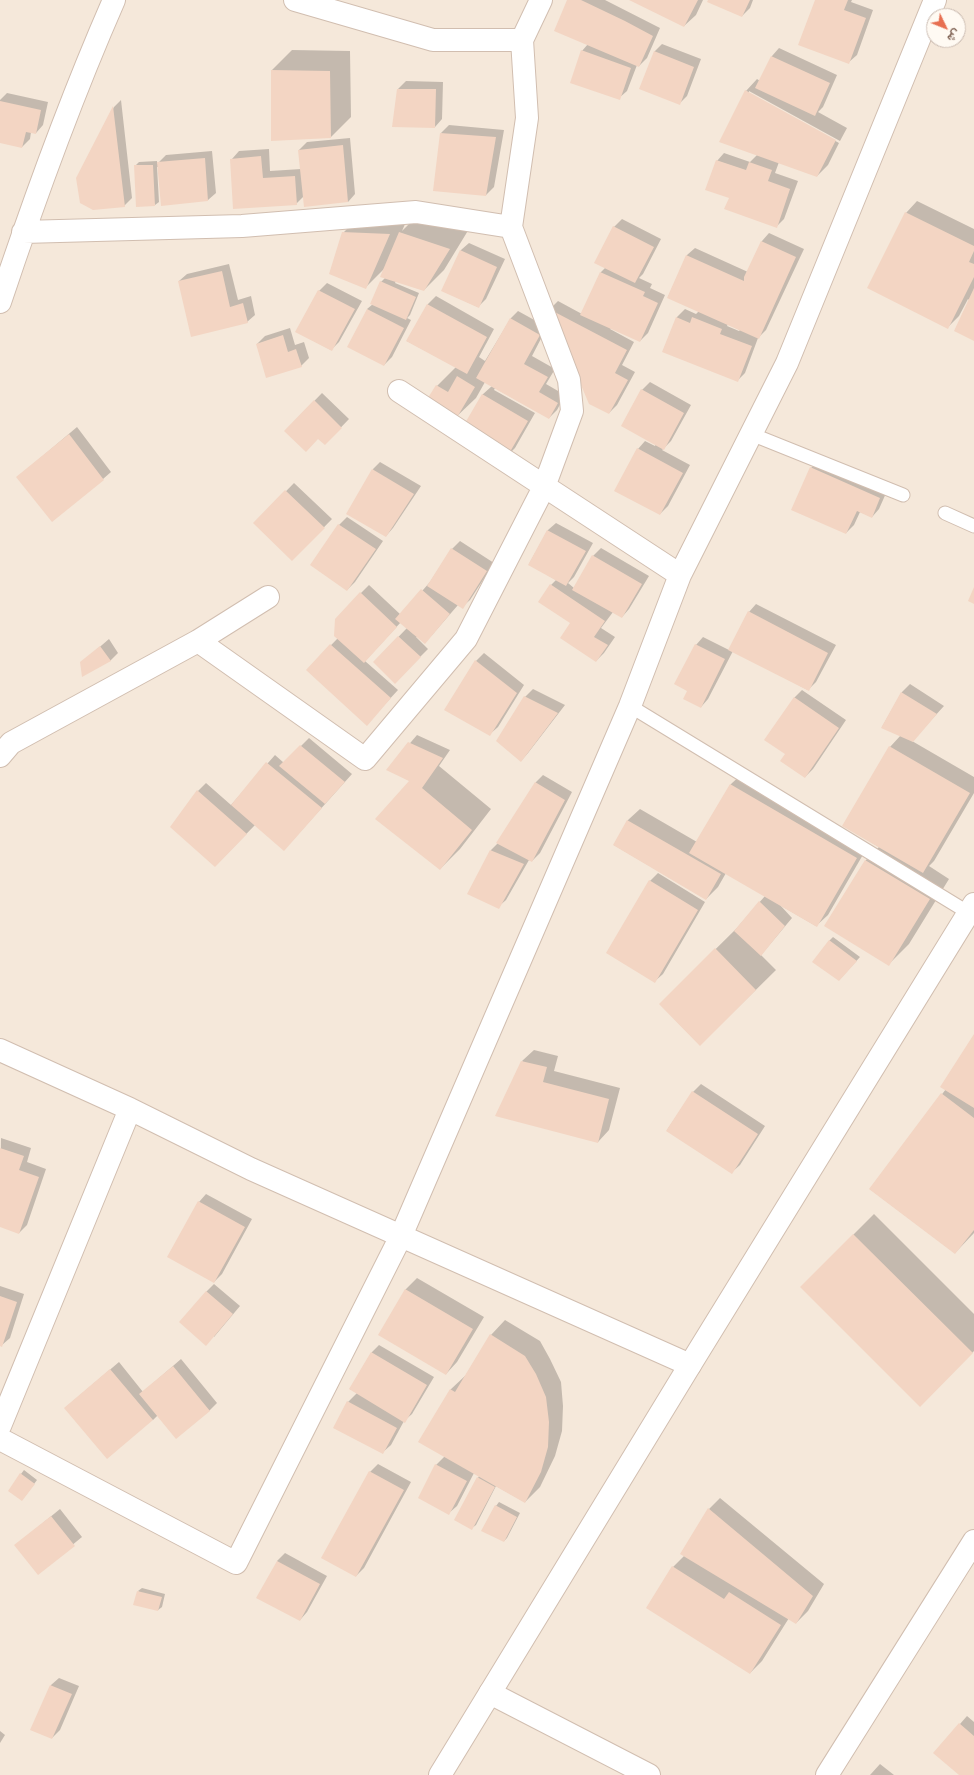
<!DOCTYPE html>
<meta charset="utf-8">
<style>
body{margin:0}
#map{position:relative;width:974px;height:1775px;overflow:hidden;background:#fdf6ec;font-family:Montserrat,Vazirmatn,sans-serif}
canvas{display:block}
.north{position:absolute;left:926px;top:8px;width:40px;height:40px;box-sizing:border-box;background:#fffaf3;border:1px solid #cabbb1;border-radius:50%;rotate:133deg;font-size:11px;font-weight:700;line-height:16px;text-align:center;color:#7a5c4d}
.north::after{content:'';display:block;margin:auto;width:14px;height:18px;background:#e76f51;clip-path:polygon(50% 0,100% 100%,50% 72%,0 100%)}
</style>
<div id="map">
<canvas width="974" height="1775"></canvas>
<div class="north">ش</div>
</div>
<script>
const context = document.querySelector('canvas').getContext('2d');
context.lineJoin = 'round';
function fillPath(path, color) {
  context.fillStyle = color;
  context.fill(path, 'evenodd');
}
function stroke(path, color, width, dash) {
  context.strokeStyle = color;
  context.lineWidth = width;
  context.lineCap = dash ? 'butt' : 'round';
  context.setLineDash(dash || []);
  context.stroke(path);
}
fillPath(new Path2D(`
 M0 0H974V1775H0ZM934 16H958V40H934Z`), '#f5e8da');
fillPath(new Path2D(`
 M568 0H605L660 28 647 58 639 66 637 65 627 91 619 98 582 51 588 44Z
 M631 0H703L696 15 684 26Z
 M709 0H753L750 8 742 16Z
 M816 0H852L851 2 873 10 857 55 849 62Z
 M662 44 701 59 687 96 679 104 654 52Z
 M779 48 837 75 823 107 818 112 847 128 840 141 749 91V93L839 143 828 165 817 176 779 162 775 173 798 181 784 219 776 227 730 197 717 161 724 153 750 162 757 155 746 91 757 79 760 81 772 56Z
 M292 50 350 51 351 117 331 137 272 140V70Z
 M406 81 443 82 442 119 435 127 398 89Z
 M7 93 48 102 43 125 36 133 31 132 30 139 22 147 0 142V100Z
 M121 100 132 198 124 206 77 178 114 107Z
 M449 125 504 130 494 187 486 195 441 133Z
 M350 138 355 194 348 202 304 196 296 204 232 159 239 151 269 149 270 171 301 169 299 150 307 142Z
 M212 151 216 193 208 200 162 204 159 167H157L159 202 155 205 135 166 139 162 157 161V164L166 155Z
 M917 201 974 229V339L969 300 968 299 959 316 948 327 906 213Z
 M363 213 409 215 402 231 420 213 469 229 444 270 424 290 396 281 395 283 419 293 410 315 407 318 411 320 392 357 384 365 367 309 373 304 381 282 385 278V268L366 287 343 233Z
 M622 219 661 239 643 274 639 278 652 284 650 288 665 295 648 333 640 341 611 328 610 329 634 342 622 365 635 372 617 405 609 413 550 309 558 301 582 314 601 272 606 267 614 227Z
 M769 233 804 249 766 330 758 338 745 373 738 380 663 351 677 317 685 309 696 314 699 311 668 297 687 255 695 248 748 272 762 241ZM728 324 740 330 739 331 727 326Z
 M469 243 505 259 486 299 478 307 443 291 461 250Z
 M229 264 238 300 251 296 255 315 247 322 179 281 187 274Z
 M327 283 362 301 339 342 331 350 297 332 319 291Z
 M436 296 494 329 479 357 485 361 511 318 518 311 547 327 532 356 555 369 546 384 565 395 557 410 549 418 495 388 494 390 535 413 515 448 507 456 482 395 492 386 485 382 476 398 455 418 437 386 456 367 407 341 428 304Z
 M290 328 295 345 304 342 309 358 301 366 257 344 265 336Z
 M650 382 691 405 671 441 662 450 690 465 668 506 660 514 638 449 645 441 655 446 656 444 642 390Z
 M322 393 349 419 325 444 318 438 285 431Z
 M77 427 111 472 103 479 18 477Z
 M819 460 887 491 879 509 872 517 860 512 854 525 846 533 811 468Z
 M380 462 421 486 393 528 386 536 373 469Z
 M294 483 332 519 292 560 255 523Z
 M347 517 383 541 355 582 347 590 339 525Z
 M556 523 593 543 574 577 568 583 574 588 593 556 601 548 649 576 629 609 622 617 613 612 601 628 615 637 604 653 596 661 571 622 551 585 556 580 529 564 548 530Z
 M460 541 494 563 470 600 462 607 458 605 432 635 416 637 428 649 395 682 374 662 407 628 401 622 365 661 398 690 374 716 307 670 338 638 361 593 369 585 401 615 430 582 452 549Z
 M756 604 836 645 816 682 808 690 733 651 708 699 701 707 689 691 696 645 703 637 729 650 749 612Z
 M109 639 118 653 110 661 81 663Z
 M484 653 524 685 498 727 490 734 476 661Z
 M910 684 944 706 912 741 974 777V793L934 861 929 866 949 879 909 944 889 964 826 925 866 860 879 847 844 826 890 747 901 735 882 727 902 692Z
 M533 689 565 705 528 753 521 761 525 697Z
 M802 690 846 720 813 769 805 777 787 753 794 698Z
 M417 735 450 750 439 766 491 809 460 849 440 869 410 781 388 769Z
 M309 738 352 774 291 842 255 825 215 866 172 827 198 791 206 783 231 805 275 755 284 763Z
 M743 773 868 846 828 915 816 926 780 905 792 918 761 955 776 970 700 1045 660 1004 736 929 765 896 726 873 718 887 706 899 614 845 628 820 640 809 697 842 731 784Z
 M543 775 572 792 540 853 532 861 529 860 506 900 498 907 491 850 498 843 536 782Z
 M658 873 705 902 663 974 655 981 650 881Z
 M833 937 860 957 839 980 829 941Z
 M974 1036V1233L955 1253 870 1189 946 1089Z
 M534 1050 558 1056 554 1071 620 1088 609 1130 598 1142 522 1061Z
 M701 1084 765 1126 740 1165 732 1172 667 1130 693 1092Z
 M1 1138 31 1148 27 1162 46 1169 27 1225 19 1233 0 1226Z
 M206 1194 252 1219 222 1274 214 1282 199 1202Z
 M874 1214 974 1314V1351L920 1405 801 1287Z
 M417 1278 484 1317 457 1362 446 1374 405 1290Z
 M214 1284 240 1306 214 1337 206 1292Z
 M0 1286 24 1294 10 1338 2 1345H0Z
 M505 1320 540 1341 550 1359 561 1382 563 1406 562 1431 555 1456 540 1487 525 1502 496 1486 476 1525 472 1528 478 1478 479 1476 474 1473 457 1506 449 1513 436 1465 445 1456 450 1390 466 1375 491 1335Z
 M379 1345 434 1377 412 1414 404 1421 391 1445 383 1452 348 1402 357 1393 350 1389 372 1352Z
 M181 1359 217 1403 209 1411 158 1415 153 1420 65 1408 119 1362 143 1392Z
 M378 1464 411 1482 364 1568 356 1576 370 1472Z
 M24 1470 37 1480 25 1496 21 1474Z
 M720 1498 824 1584 808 1611 796 1623 789 1618 762 1661 750 1673 673 1567 685 1555 709 1509Z
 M499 1502 520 1513 507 1538 504 1541 496 1506Z
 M60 1509 82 1537 38 1573 16 1545Z
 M285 1553 327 1576 307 1612 300 1620 277 1561Z
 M142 1588 165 1594 162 1607 158 1610 138 1591Z
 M59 1678 79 1686 60 1730 52 1738 51 1685Z
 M967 1716 974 1722V1775H961L960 1724Z
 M0 1731 5 1735 0 1743Z
 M880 1764 894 1775H870Z`), '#0003');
fillPath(new Path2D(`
 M567 0H581L625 21 653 36 639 67 554 31Z
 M629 0H698L684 27Z
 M708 0H750L742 17 707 2Z
 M815 0H848L844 10 866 18 849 64 798 45Z
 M581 50 631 68 620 100 570 83Z
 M654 51 694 67 680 105 639 89Z
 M771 56 830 83 815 116 755 88Z
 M271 70 330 71 331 138 271 141Z
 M397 89H436L435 128 392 127Z
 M745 90 836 140 817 177 719 142Z
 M0 101 41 110 36 134 26 132 22 148 0 143Z
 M113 106 125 207 93 210 80 203 76 178Z
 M440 133 496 137 486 196 433 191Z
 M343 145 348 202 304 207 298 150Z
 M261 156 263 178 295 176 297 205 233 209 230 159Z
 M205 158 208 201 161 206 157 162Z
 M716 160 746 170 749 162 772 170 768 181 790 189 777 228 724 209 729 198 705 190Z
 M134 165H153L155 206 136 207Z
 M905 212 974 246V251L969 262 974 264V277L948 329 867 288Z
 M613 226 654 247 635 283 594 263Z
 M342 232 390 234 366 289 329 274Z
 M399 232 450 249 424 291 380 277Z
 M761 241 796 257 759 339 667 298 686 255 744 281V277Z
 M460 250 497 267 479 308 441 291Z
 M222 271 230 307 243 303 248 323 191 337 178 281Z
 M600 272 645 292 643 296 658 303 640 342 580 315Z
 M380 281 416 297 406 320 370 304Z
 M974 288V341L954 331Z
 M318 290 355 309 332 351 295 332Z
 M427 304 487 337 467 374 406 341Z
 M367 309 404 328 384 366 347 347Z
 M549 309 627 350 615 373 628 380 609 414 589 404Z
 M676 317 690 323 692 317 722 329 720 334 752 346 738 382 662 352Z
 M510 318 540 335 524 364 548 377 539 392 558 403 549 419 476 378Z
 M283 335 288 352 296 349 302 367 266 378 256 344Z
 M457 376 475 387 456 419 426 401 436 385 448 392Z
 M641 389 684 413 664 450 621 426Z
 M482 394 528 421 507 457 461 430Z
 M314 400 342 428 325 445 318 439 306 452 284 431Z
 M69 434 104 480 52 522 16 477Z
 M637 448 683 473 660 515 614 491Z
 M810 467 880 498 872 518 857 511 846 534 791 510Z
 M372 469 414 494 386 537 346 514Z
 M285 490 325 528 292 561 253 523Z
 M338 524 376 549 347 591 310 565Z
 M547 530 586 551 566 586 528 565Z
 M451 548 487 571 463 609 427 586Z
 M592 555 642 584 622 618 572 590Z
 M550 584 605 621 594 637 608 645 596 662 560 638 570 623 538 602Z
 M974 587V604L968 601Z
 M421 589 450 614 425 644 395 619Z
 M360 592 397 627 364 663 334 636 335 619Z
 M748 611 828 653 809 691 728 650Z
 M398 636 421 657 395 684 373 662Z
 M330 644 391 698 367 726 306 670Z
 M695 644 725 659 701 708 683 699 687 691 674 684Z
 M100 646 111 661 82 677 80 662Z
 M475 660 517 693 490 736 444 710Z
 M901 692 937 714 913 742 881 728Z
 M524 696 558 713 521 762 496 741Z
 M794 697 839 728 805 778 780 761 785 754 764 740Z
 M408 742 443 758 422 788 472 830 440 870 375 819 409 781 386 770Z
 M300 745 345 782 325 804 279 766Z
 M889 746 970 793 923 873 842 826Z
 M266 762 322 808 284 851 231 805Z
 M535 782 565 800 532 862 496 843Z
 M730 784 857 858 817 927 689 853Z
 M197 790 247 834 215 867 170 827Z
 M627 820 721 874 706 900 613 845Z
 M490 850 524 864 499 909 467 894Z
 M865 860 930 899 889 966 824 926Z
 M649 880 698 910 655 983 606 953Z
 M759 901 785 926 761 956 734 931Z
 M829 940 857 961 839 981 812 962Z
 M715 948 756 990 700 1046 659 1004Z
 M974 1034V1108L940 1087Z
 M521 1061 547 1067 543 1082 609 1099 598 1143 495 1116Z
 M692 1091 758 1134 732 1174 666 1131Z
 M941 1093 974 1118V1230L955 1254 869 1189Z
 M0 1148 24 1156 19 1170 39 1177 19 1234 0 1227Z
 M198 1201 245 1227 214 1283 167 1257Z
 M853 1234 973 1353 920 1407 800 1287Z
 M405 1289 473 1329 446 1375 378 1335Z
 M206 1291 233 1314 206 1346 179 1322Z
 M0 1296 17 1302 2 1347 0 1346Z
 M490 1334 525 1356 536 1374 546 1397 549 1422 548 1447 541 1472 525 1503 418 1442 450 1389 455 1392Z
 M371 1352 427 1385 405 1423 349 1389Z
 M173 1366 210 1411 176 1439 139 1394Z
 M110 1369 153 1420 107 1459 64 1408Z
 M347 1401 397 1428 383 1454 333 1428Z
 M435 1464 467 1481 449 1515 418 1498Z
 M369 1471 404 1490 356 1577 321 1558Z
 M20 1473 35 1484 22 1501 8 1491Z
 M477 1477 495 1487 472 1530 454 1520Z
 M495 1505 517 1517 504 1542 481 1531Z
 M708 1508 813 1596 796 1624 680 1554Z
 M51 1516 75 1546 38 1575 14 1545Z
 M277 1561 320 1584 300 1621 256 1598Z
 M672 1566 724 1599 729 1592 781 1625 750 1674 646 1608Z
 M137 1591 162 1597 158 1611 133 1605Z
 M50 1685 72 1694 52 1739 30 1730Z
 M959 1723 974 1736V1775H959L933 1753Z`), '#f3d5c3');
const service = new Path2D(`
 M751 434 903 495
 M945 513 974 526
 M630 706 969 913`);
const minor = new Path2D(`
 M295 0 433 40H522
 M511 227 527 118 522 40 541 0
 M0 302C34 200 71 98 114 0
 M399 391 680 575
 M198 641 268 597
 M0 756 11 743 198 641 365 759 466 639 544 487 572 411 569 380 511 227 416 212 242 226 23 232
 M0 1050 130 1109 251 1169 690 1365
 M0 1426 130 1109
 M0 1439 236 1563 401 1236 630 706 680 575 787 363 935 0
 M490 1693 649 1775
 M827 1775 974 1541`);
const tertiary = new Path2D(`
 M440 1775 690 1365 974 904`);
stroke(service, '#d1beb0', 15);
stroke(minor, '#d1beb0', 24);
stroke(tertiary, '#d1beb0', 24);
stroke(service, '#fff', 13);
stroke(minor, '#fff', 22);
stroke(tertiary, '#fff', 22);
</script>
